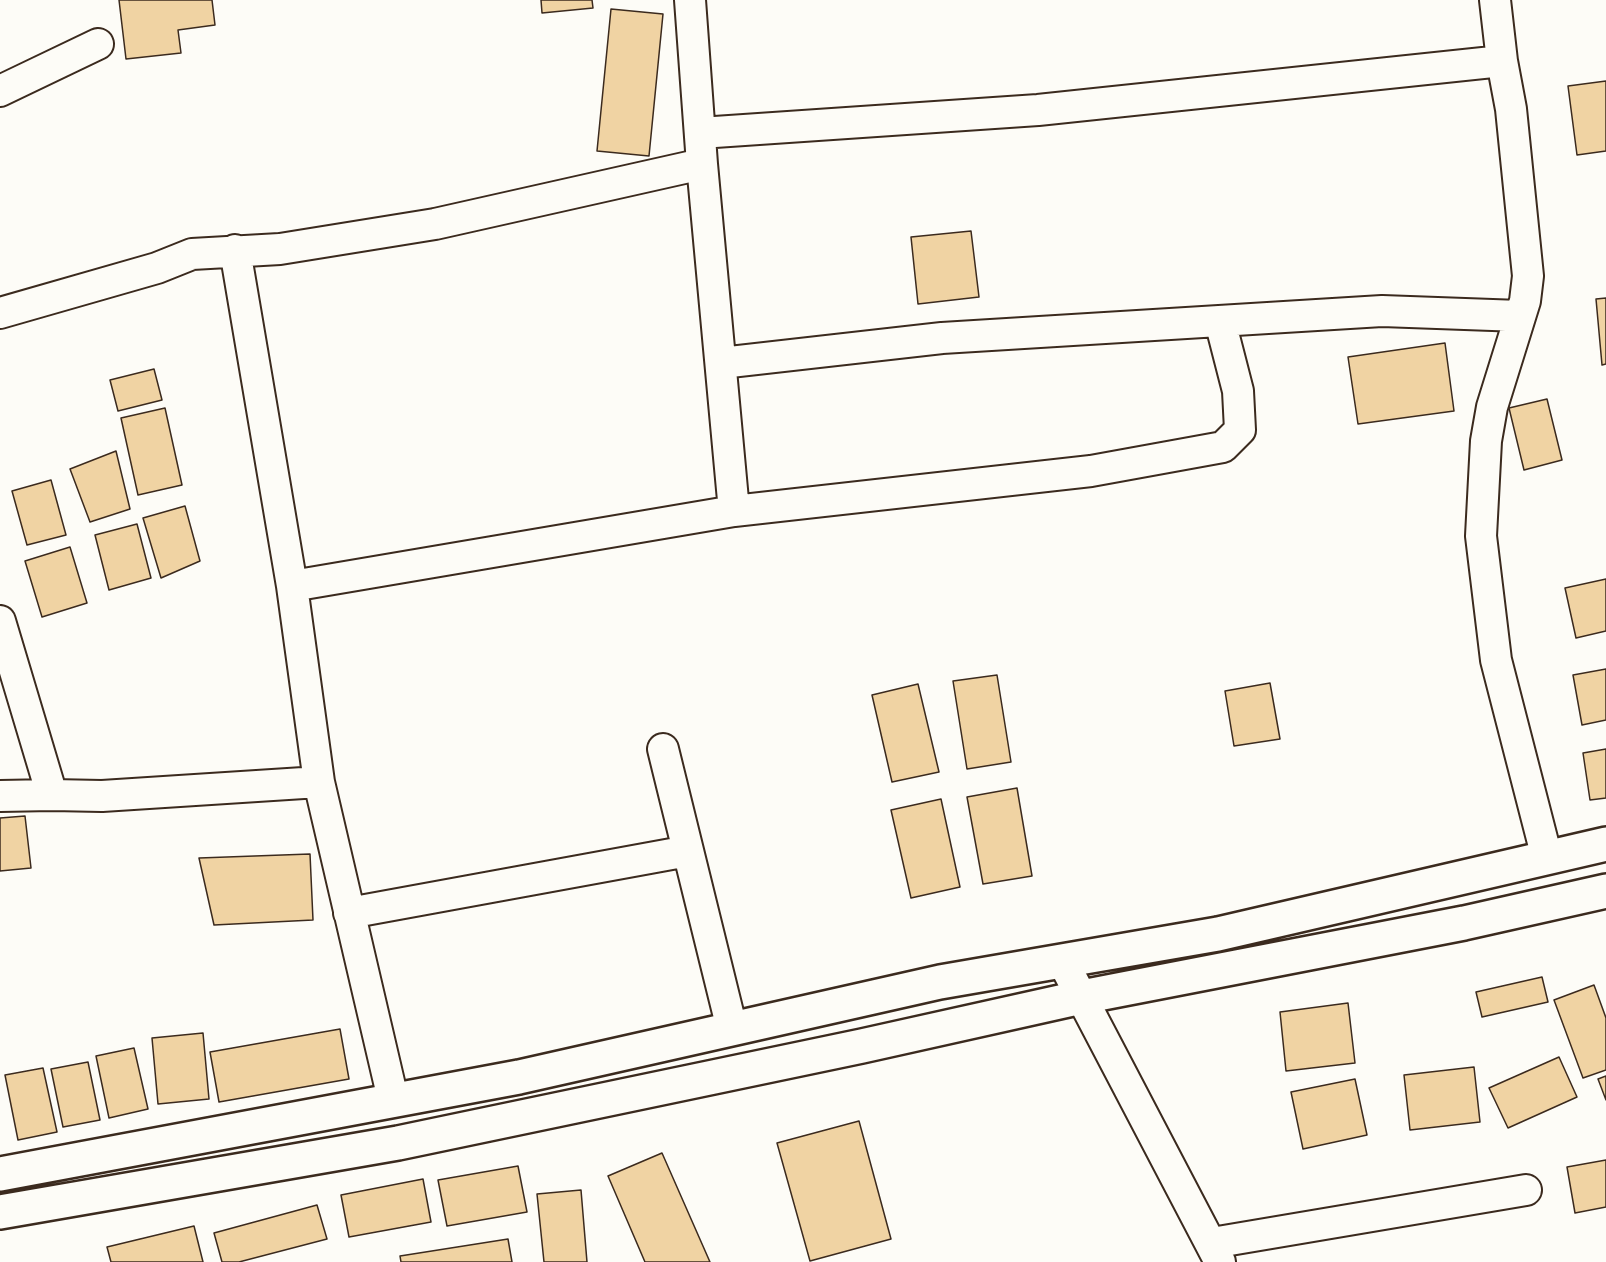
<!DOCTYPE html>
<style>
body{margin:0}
canvas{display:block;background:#fdfcf7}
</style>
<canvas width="1606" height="1262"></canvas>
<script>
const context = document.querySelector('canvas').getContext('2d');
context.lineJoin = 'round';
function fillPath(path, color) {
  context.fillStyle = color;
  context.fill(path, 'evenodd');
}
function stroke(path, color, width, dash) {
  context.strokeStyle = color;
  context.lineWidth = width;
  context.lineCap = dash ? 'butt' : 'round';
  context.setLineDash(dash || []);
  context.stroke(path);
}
const building = new Path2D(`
 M119 0H212L215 25 178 30 181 53 126 59Z
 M541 0H592L593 8 542 13Z
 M611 9 663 14 649 156 597 151Z
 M1606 81V151L1577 155 1568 86Z
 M971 231 979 297 918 304 911 237Z
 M1606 298V364L1602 365 1596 299Z
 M1445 343 1454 411 1358 424 1348 357Z
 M154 369 162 400 118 411 110 380Z
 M1547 399 1562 460 1524 470 1509 408Z
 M165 408 182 485 138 495 121 418Z
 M116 451 130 509 90 522 70 469Z
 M51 480 66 535 27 545 12 491Z
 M185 506 200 561 161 578 143 518Z
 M137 524 151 578 109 590 95 535Z
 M70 547 87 603 42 617 25 561Z
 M1606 579V631L1576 638 1565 588Z
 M1606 669V720L1582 725 1573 675Z
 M997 675 1011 762 967 769 953 681Z
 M1270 683 1280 739 1234 746 1225 691Z
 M918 684 939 772 892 782 872 695Z
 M1606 749V798L1590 800 1583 753Z
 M1017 788 1032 876 983 884 967 797Z
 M941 799 960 887 911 898 891 810Z
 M25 816 31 868 0 871V818Z
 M310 854 313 920 214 925 199 858Z
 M1542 977 1548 1002 1482 1017 1476 992Z
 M1594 985 1606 1018V1070L1583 1078 1554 1000Z
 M1348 1003 1355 1063 1286 1071 1280 1012Z
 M340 1029 349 1079 219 1102 210 1052Z
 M203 1033 209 1099 158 1104 152 1038Z
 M134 1048 148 1109 109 1118 96 1056Z
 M1559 1057 1577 1097 1508 1128 1489 1088Z
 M88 1062 100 1120 63 1127 51 1069Z
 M1474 1067 1480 1122 1410 1130 1404 1075Z
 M43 1068 57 1132 18 1140 5 1075Z
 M1606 1076V1100L1598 1079Z
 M1355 1079 1367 1135 1303 1149 1291 1092Z
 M859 1121 891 1239 810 1261 777 1143Z
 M662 1153 710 1262H645L608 1176Z
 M1606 1160V1207L1575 1213 1567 1167Z
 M518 1166 527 1212 447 1226 438 1180Z
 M423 1179 431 1222 349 1237 341 1195Z
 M581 1190 587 1262H544L537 1194Z
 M317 1205 327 1239 239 1262H222L214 1233Z
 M194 1226 203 1262H111L107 1247Z
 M508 1239 512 1262H401L400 1256Z`);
fillPath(building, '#f0d3a3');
stroke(building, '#3b2a1e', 1.5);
const street = new Path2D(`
 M690 0 702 164 734 511
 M1495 0 1502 61 1511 109 1528 276 1525 301 1492 407 1486 441 1481 536 1496 660 1547 858
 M0 91 98 44
 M700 133 1038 110 1502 61
 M235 250 292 586 319 782 393 1099
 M0 313 157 268 192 254 280 249 435 224 702 164
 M721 363 942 338 1382 311 1520 316
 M292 586 734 511 1091 471 1223 447 1240 430 1238 391 1220 321
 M0 621 52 795 102 796 319 782
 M663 749 732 1029
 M0 796 52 795
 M349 913 688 851
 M1062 960 1220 1262
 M1212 1243 1526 1190`);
const secondary = new Path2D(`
 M0 1174 519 1077 940 982 1218 934 1606 844
 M0 1212 398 1143 862 1046 1082 997 1464 923 1606 891`);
stroke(street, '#3b2a1e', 34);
stroke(secondary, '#3b2a1e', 38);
stroke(street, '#fdfcf7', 30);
stroke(secondary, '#fdfcf7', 33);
</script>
